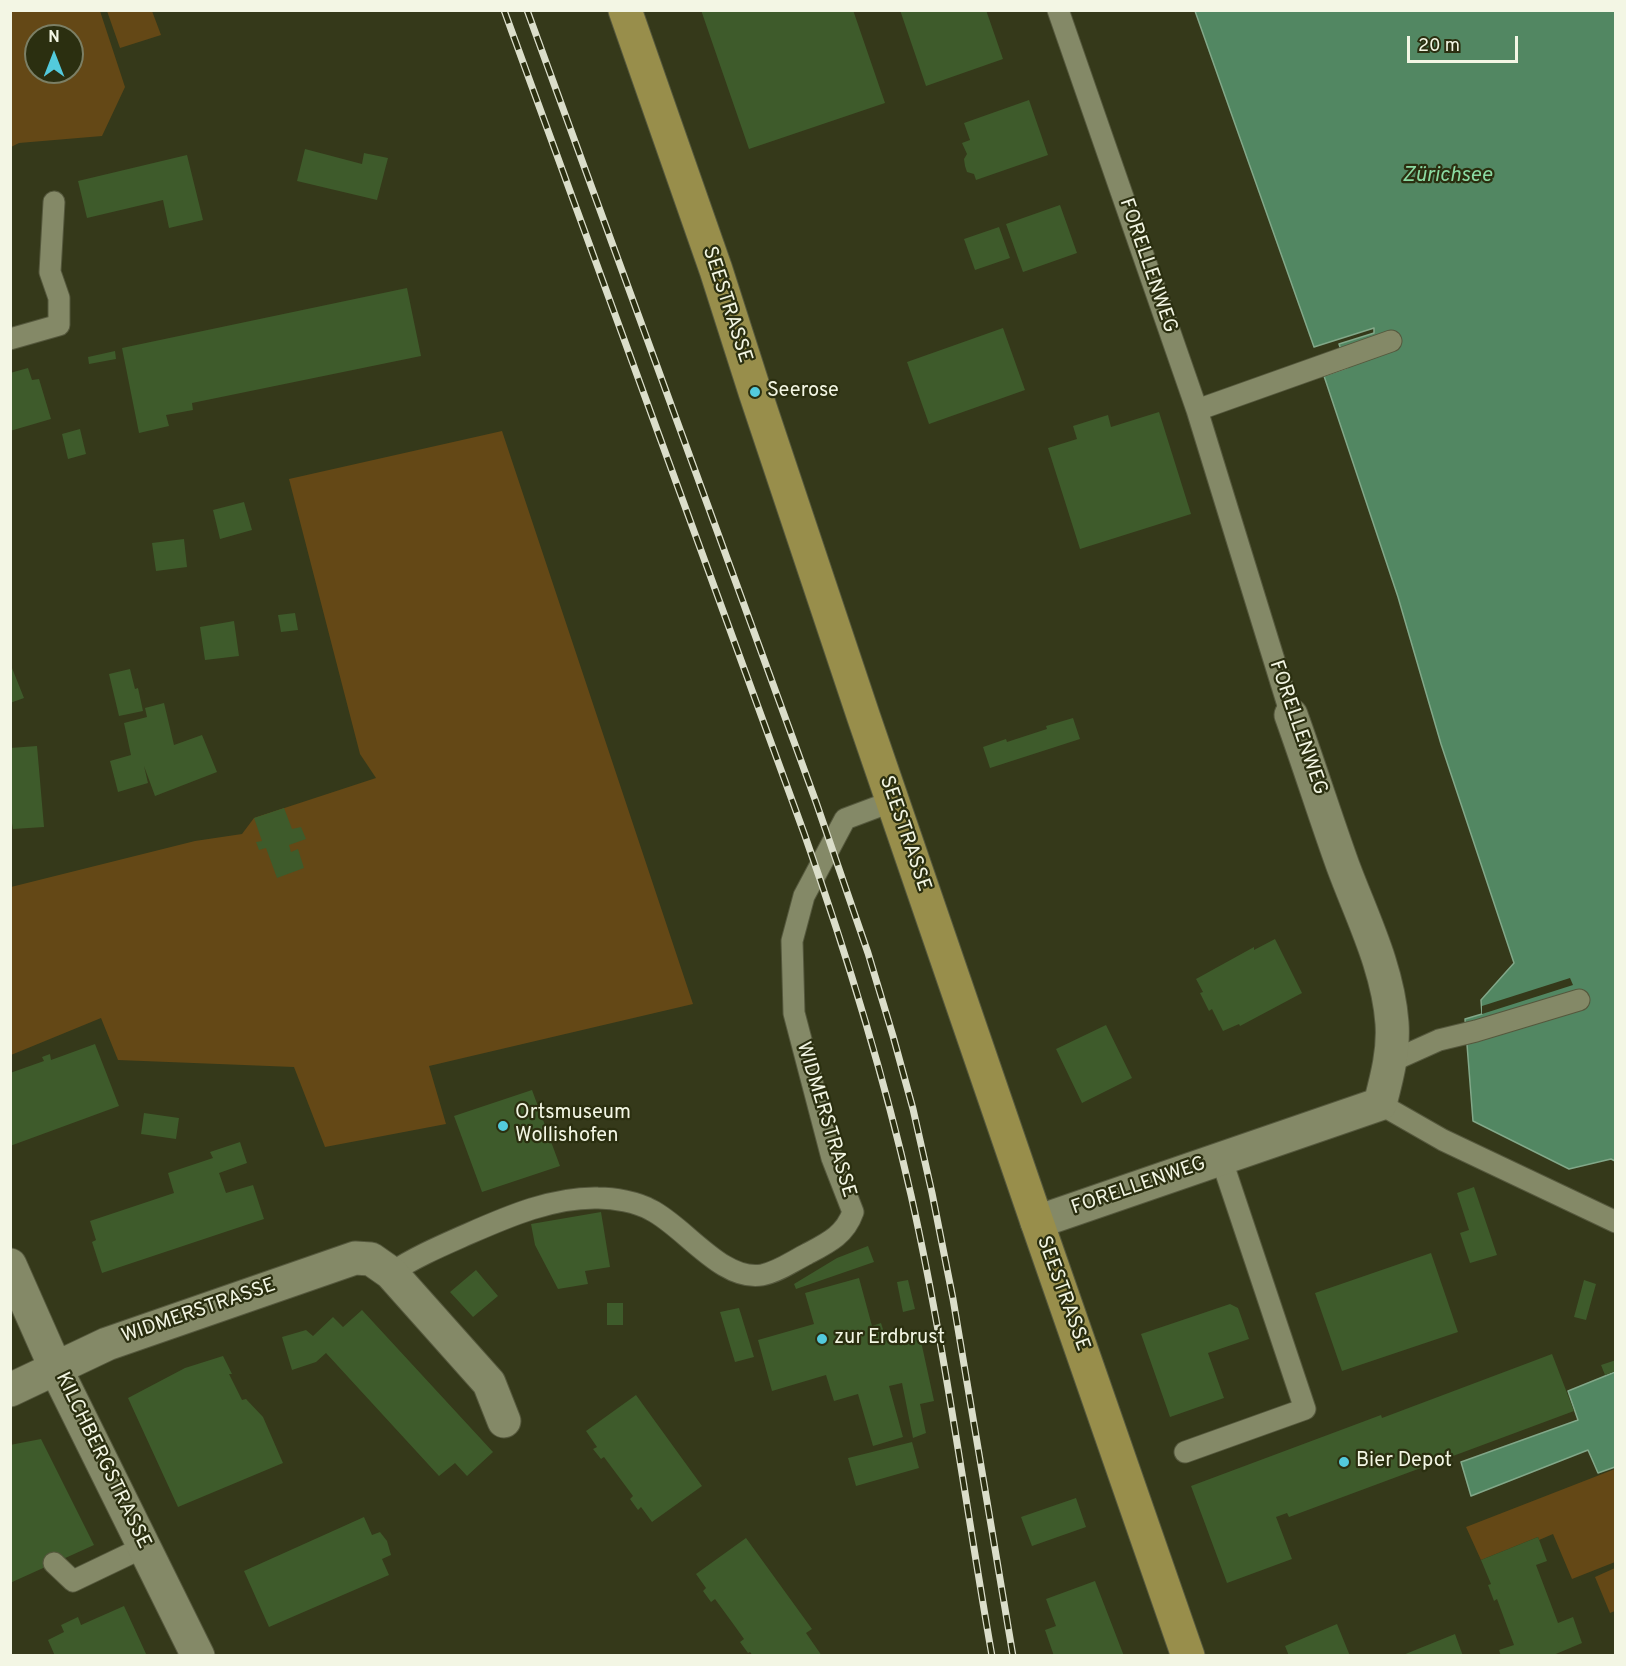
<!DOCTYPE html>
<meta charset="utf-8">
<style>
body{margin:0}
#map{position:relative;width:1626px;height:1666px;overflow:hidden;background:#35391a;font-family:Overpass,sans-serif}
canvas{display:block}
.frame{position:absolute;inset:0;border:12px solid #f3f6e4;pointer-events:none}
.north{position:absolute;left:24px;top:24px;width:60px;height:60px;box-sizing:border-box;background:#2b2f10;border:2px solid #7b7f65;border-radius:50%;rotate:0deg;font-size:16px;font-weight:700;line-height:24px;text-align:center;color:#f3f6e4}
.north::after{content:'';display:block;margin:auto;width:21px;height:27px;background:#53cadc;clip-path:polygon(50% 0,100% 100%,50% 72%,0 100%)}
.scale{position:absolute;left:1407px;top:36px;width:111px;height:27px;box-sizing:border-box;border:3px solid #f3f6e4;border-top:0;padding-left:8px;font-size:18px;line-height:21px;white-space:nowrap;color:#f3f6e4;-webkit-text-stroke:4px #2b2f10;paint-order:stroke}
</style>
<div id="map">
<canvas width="1626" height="1666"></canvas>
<div class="frame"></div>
<div class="north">N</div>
<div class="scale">20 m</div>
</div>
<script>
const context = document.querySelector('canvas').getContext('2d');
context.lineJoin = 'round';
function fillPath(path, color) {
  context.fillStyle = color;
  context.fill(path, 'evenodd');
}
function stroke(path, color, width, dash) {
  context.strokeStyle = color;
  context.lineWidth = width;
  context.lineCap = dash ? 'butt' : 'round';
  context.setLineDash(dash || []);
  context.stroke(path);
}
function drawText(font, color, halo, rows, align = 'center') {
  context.font = font + ' Overpass,sans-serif';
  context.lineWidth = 4.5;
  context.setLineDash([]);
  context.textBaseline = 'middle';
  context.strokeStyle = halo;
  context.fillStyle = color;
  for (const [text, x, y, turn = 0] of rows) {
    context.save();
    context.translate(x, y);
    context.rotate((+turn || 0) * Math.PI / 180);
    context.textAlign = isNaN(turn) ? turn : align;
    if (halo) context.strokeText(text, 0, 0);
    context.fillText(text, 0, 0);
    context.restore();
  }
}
fillPath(new Path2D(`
 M11 10 100 11 125 87 102 136 19 143 11 147ZM36 36H72V72H36Z
 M107 11H152L161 35 120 48Z
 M502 431 693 1004 429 1066 446 1124 325 1147 294 1067 118 1060 101 1018 11 1055V887L195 841 242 834 254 818 376 778 360 754 289 479Z
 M1615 1469V1562L1572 1579 1553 1534 1539 1540 1538 1537 1481 1560 1466 1527Z
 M1615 1568V1611L1610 1613 1595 1577Z`), '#644816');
const water = new Path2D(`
 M1195 11H1615V1161L1611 1159 1569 1169 1473 1121 1465 1019 1482 1014 1481 1000 1514 963 1441 744 1398 597 1324 376 1347 368 1339 344 1374 333V328L1314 347Z
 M1615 1372V1467L1598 1473 1588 1450 1471 1496 1461 1462 1578 1420 1568 1391Z`);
fillPath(water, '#528762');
stroke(water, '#82a889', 1.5);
fillPath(new Path2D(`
 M1570 978 1573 985 1482 1014V1006Z`), '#35391a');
fillPath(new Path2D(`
 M701 10H853L885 103 749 149Z
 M900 10H986L1003 59 926 86Z
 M1029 100 1048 155 976 180 974 174 967 172 965 166 964 159 967 154 962 143 970 140 964 123Z
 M305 149 362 164 364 153 388 158 377 200 297 181Z
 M187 155 203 220 169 228 163 200 87 218 78 181Z
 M1060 205 1077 253 1023 272 1006 224Z
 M999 227 1010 258 975 270 964 239Z
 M407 288 421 356 192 403 193 410 166 415 169 426 139 433 122 348Z
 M1003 328 1025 390 929 424 907 362Z
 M115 351 116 359 89 364 88 357Z
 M28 368 32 380 39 379 51 419 10 431V373Z
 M1159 412 1191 514 1080 549 1048 448 1077 439 1073 426 1108 415 1111 427Z
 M80 429 86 454 68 459 62 434Z
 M244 502 252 530 220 539 213 510Z
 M184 539 187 567 156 571 152 543Z
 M295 613 298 630 281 632 278 615Z
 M234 621 239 656 205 660 200 627Z
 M10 663 24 698 10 703Z
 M130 669 135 689 138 688 143 711 119 716 109 674Z
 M164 703 174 745 202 735 217 772 155 796 144 766 148 783 118 792 110 761 131 755 124 723 147 717 145 708Z
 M1073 718 1080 739 990 768 983 747 1006 739 1007 742 1047 729 1046 726Z
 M37 746 44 827 13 829 10 812V748Z
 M284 808 292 829 301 827 306 839 289 845 291 852 298 849 304 868 277 878 266 848 259 850 256 842 262 841 254 818Z
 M1275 939 1302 993 1240 1026 1239 1024 1223 1031 1212 1009 1209 1011 1200 993 1203 992 1196 979 1254 947V950Z
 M1106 1025 1132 1078 1082 1103 1056 1049Z
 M95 1044 119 1106 10 1146V1073L44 1061 42 1057 50 1054 51 1060Z
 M532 1090 560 1166 482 1192 454 1116Z
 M144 1113 179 1118 176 1139 141 1134Z
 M240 1142 247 1163 219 1173 226 1193 253 1185 264 1219 102 1273 92 1242 96 1240 90 1221 174 1193 168 1173 213 1158 210 1152Z
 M1474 1187 1497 1255 1470 1263 1460 1233 1469 1230 1457 1193Z
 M601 1212 610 1267 585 1271 588 1284 558 1289 535 1245 531 1224Z
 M868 1246 874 1262 796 1289 794 1284 837 1258Z
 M1431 1253 1458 1332 1342 1371 1315 1293Z
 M476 1270 498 1296 473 1317 450 1292Z
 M859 1278 872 1326 881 1323 886 1339 919 1332 934 1401 920 1404 926 1433 913 1438 902 1383 889 1386 903 1437 873 1446 858 1394 834 1401 826 1375 772 1391 758 1340 814 1324 805 1293Z
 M908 1280 915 1309 903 1312 897 1282Z
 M1584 1280 1596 1284 1586 1320 1574 1317Z
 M607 1303H623V1325H607Z
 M1230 1304 1238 1308 1249 1339 1208 1353 1224 1398 1170 1417 1141 1334Z
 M739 1308 754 1357 735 1362 720 1312Z
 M362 1310 493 1452 467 1476 455 1463 439 1476 326 1353 316 1362 292 1370 282 1337 306 1330 313 1336 333 1317 343 1327Z
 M1552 1354 1574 1411 1289 1517 1287 1513 1276 1517 1292 1559 1227 1583 1191 1486 1381 1415 1382 1418Z
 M223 1356 232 1374H229L242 1400 246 1399 263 1417 283 1463 178 1507 128 1398 185 1368Z
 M1616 1360V1371L1605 1375 1601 1365Z
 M636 1395 702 1486 652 1522 641 1507 638 1510 630 1499 633 1496 604 1457 601 1459 593 1449 597 1447 586 1431Z
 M41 1439 94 1545 10 1583V1445Z
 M912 1442 919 1468 856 1486 848 1458Z
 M1076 1498 1086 1527 1032 1546 1021 1517Z
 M364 1517 372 1535 380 1532 387 1541 391 1555 382 1559 389 1575 269 1627 244 1571Z
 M1538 1537 1547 1561 1536 1565 1558 1623 1573 1617 1582 1643 1551 1656H1501L1499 1650 1514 1645 1497 1599 1494 1601 1488 1585 1491 1584 1481 1560Z
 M746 1538 812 1629 806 1633 822 1656H753L750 1652 748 1653 740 1642 744 1639 734 1625 715 1599 711 1602 703 1591 706 1588 696 1574Z
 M1095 1581 1124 1656H1054L1045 1630 1056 1626 1046 1599Z
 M124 1606 147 1656H55L48 1640 64 1632 61 1625 78 1617 81 1625Z
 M1337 1624 1350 1656H1289L1285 1646Z
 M1455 1634 1463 1656H1403V1655Z`), '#3e5b2b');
const service = new Path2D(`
 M1058 10 1197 410 1291 715
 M10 339 59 325V298L50 272 54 202
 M1197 410 1391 341
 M1390 1062 1439 1040 1476 1031 1579 1000
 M1380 1104 1443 1140 1616 1222
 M391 1273C415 1257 441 1246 468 1234 509 1216 553 1197 598 1198 614 1198 637 1202 651 1210 684 1226 722 1282 762 1275 778 1272 793 1261 807 1254 828 1243 845 1235 853 1212L832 1158 794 1013 792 941 804 896 845 819 893 801
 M1185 1452 1305 1409 1221 1158
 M54 1563 73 1581 144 1547`);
const minor = new Path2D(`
 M1037 1222 1380 1104C1387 1077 1394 1051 1392 1023 1388 968 1362 917 1343 866 1325 816 1309 765 1291 715
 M10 1265 56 1369 198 1656
 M10 1390 107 1344 355 1258 371 1259 391 1273 489 1383 504 1421`);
const primary = new Path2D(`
 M625 10 716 270 755 392 864 718 1037 1222 1188 1656`);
stroke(service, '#55583d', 23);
stroke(minor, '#55583d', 35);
stroke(primary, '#55583d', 35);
stroke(service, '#848967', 21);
stroke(minor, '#848967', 33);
stroke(primary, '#988e4b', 33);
const rail = new Path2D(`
 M504 10 804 833C846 952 883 1072 911 1195 945 1347 965 1502 992 1656
 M527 10 816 802 868 953 893 1036 913 1109 932 1193 953 1299 1013 1656`);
stroke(rail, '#dbdeca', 7);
stroke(rail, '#2b2f10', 4.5, [14]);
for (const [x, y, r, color] of [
 [755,392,6,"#53cadc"],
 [503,1126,6,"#53cadc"],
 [822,1339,6,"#53cadc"],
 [1344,1462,6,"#53cadc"]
]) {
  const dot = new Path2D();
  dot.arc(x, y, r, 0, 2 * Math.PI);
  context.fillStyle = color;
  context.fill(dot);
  stroke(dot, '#2b2f10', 2);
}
drawText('20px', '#f3f6e4', '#2b2f10', [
 ["FORELLENWEG",1147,266,71],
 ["SEESTRASSE",726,305,72],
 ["FORELLENWEG",1297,728,71],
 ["SEESTRASSE",904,834,71],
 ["WIDMERSTRASSE",825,1120,73],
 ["FORELLENWEG",1139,1187,-19],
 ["SEESTRASSE",1062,1294,70],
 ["WIDMERSTRASSE",199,1312,-19],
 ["KILCHBERGSTRASSE",102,1461,64]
]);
drawText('20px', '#f3f6e4', '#2b2f10', [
 ["Seerose",767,392],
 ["Ortsmuseum",515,1114],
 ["Wollishofen",515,1137],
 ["zur Erdbrust",834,1339],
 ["Bier Depot",1356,1462]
], 'left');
drawText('italic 21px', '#8bdaa2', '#2b2f10', [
 ["Zürichsee",1447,177]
]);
</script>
